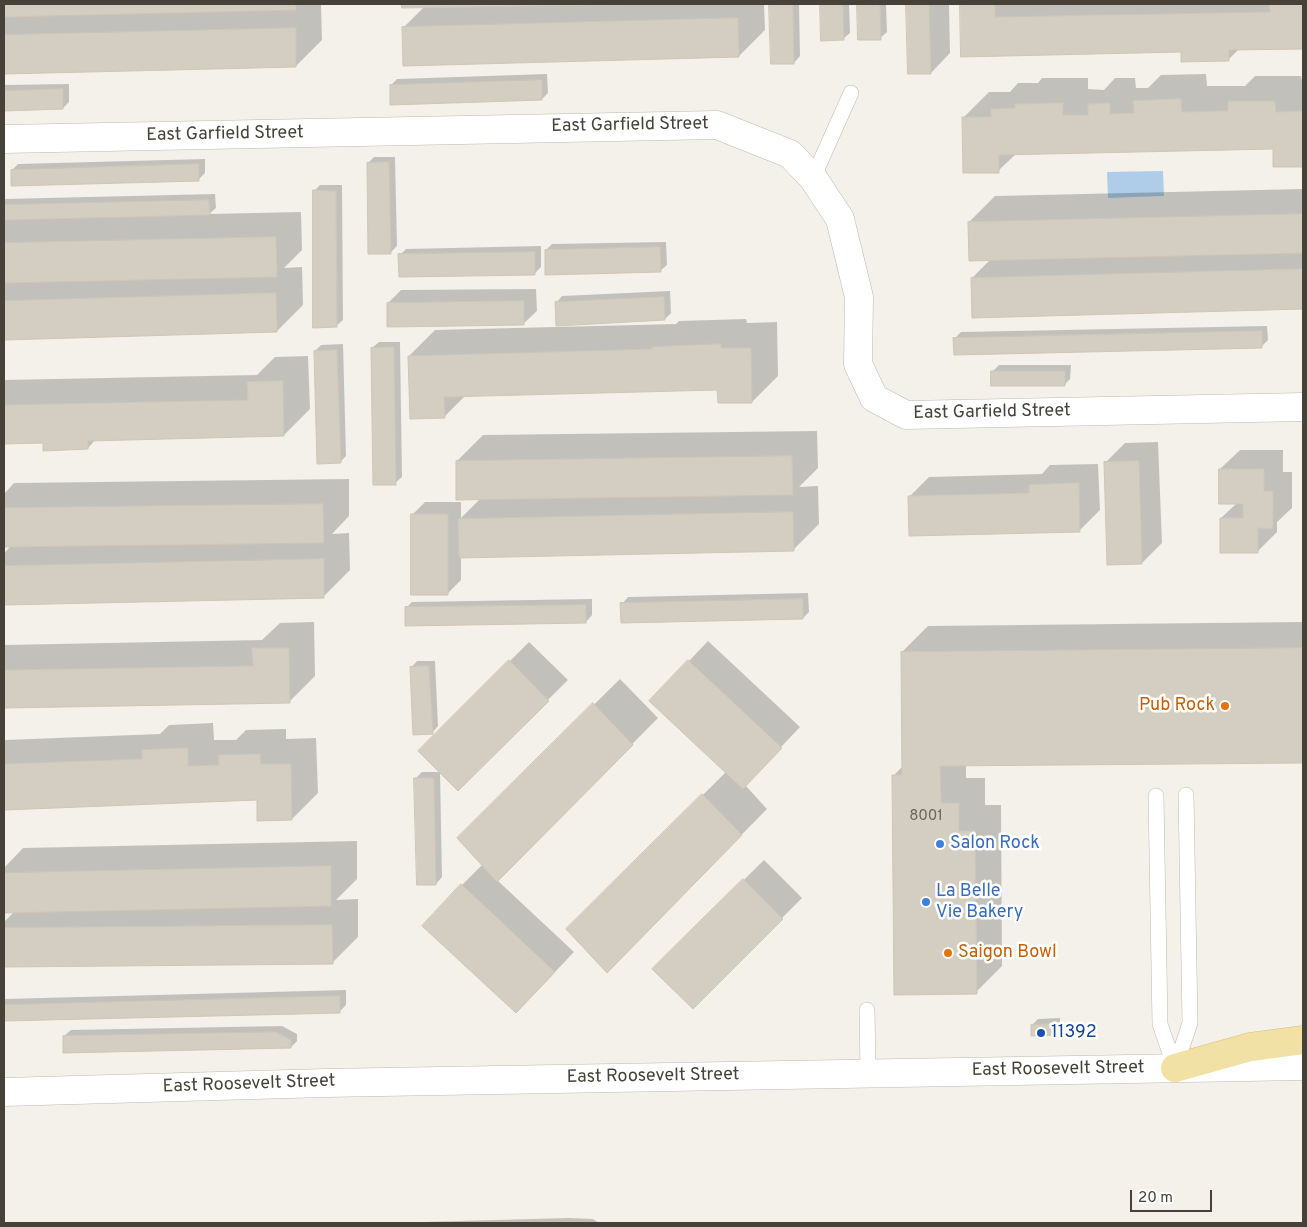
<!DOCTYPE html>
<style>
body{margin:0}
#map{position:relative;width:1307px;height:1227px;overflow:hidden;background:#f3f1ea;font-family:Overpass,sans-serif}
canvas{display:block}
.frame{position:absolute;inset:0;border:5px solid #464239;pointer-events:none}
.scale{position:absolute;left:1130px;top:1190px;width:82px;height:22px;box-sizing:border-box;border:2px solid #464239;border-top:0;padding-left:6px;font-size:15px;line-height:18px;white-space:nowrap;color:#464239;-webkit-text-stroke:4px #fff;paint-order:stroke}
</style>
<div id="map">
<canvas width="1307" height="1227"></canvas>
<div class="frame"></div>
<div class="scale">20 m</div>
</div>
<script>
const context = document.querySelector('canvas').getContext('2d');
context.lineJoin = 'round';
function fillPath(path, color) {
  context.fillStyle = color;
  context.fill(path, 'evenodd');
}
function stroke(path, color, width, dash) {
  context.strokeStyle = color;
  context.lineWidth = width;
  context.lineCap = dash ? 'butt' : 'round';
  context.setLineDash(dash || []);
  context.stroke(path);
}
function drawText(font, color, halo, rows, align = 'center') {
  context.font = font + ' Overpass,sans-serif';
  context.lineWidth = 5;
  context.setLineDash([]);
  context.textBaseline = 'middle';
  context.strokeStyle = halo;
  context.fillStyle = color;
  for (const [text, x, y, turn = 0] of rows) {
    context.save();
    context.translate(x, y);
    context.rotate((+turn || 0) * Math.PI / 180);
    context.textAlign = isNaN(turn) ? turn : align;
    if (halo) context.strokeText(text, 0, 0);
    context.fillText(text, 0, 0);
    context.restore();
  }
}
fillPath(new Path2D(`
 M1163 171 1164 196 1108 198 1107 172Z`), '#afcde8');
fillPath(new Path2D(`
 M4 4H321L322 40 296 66 4 72Z
 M403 4H764L765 30 739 56 404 27 424 7H403Z
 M771 4H799L800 56 794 63H772Z
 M821 4H849L850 33 843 39H822Z
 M858 4H886L887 32 880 38 859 39Z
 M907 4H949L950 53 931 73H909Z
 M961 4H1303V48L1239 49 1228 60 1182 51 962 55Z
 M547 74 548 93 542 99 391 85 397 79Z
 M1206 74 1207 86H1245L1255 76H1301L1303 86V166H1274V148L1017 153 998 171 963 118 989 92H1010L1018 83H1038L1042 78H1088V89L1104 90 1115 78H1135L1136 88H1148L1161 75Z
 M69 84V102L63 108 4 109V85Z
 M374 157H395L397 246 390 253 368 163Z
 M205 159V173L199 179 12 170 18 164Z
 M320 185H342L343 320 336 326 314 191Z
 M1303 189V308L973 316 972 278 991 259 969 222 995 196Z
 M215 194 216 208 209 214 301 212 302 250 284 268 302 267 303 305 277 331 4 339V199Z
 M666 242 667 265 660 271 546 250 552 244Z
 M541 246V267L535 273 400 255 406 249Z
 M536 289 537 311 523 324 388 303 401 290Z
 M670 291 671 313 665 319 556 303 562 296Z
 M746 319 747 323 777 322 778 376 752 402 719 388 466 395 444 417 409 356 435 330 676 324 679 321Z
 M1267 326 1268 340 1261 347 954 339 961 332Z
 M379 342H400L402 477 395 483 372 348Z
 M343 344 346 456 340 462 315 351 321 345Z
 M308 356 310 409 284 435 96 439 88 448 44 442H4V380L257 375 275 357Z
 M999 365H1071L1070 379 1064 385 992 372Z
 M817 431 818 468 799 487 818 486 819 524 793 550 461 557V580L448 593 412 515 425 502H461V518L481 498 457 461 483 435Z
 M1158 442 1162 543 1142 563 1105 463 1125 443Z
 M1240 450H1283V472H1292V508L1277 522V532L1257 552 1221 518 1237 503 1220 469Z
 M1098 464 1100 510 1080 530 909 497 929 477 1042 474 1050 465Z
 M349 479V516L332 534 349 533 350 570 324 596 4 604V553L11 546H4V494L14 483Z
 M808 593 809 612 803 618 622 604 628 597Z
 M592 599V615L586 622 406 608 412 602Z
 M314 622 315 676 289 702 4 707V628L5 645 262 640 280 623Z
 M1303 622V761L966 765V778H985V805H1001L1002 966 976 992 893 776 904 765 902 652 928 626Z
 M708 641 800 727 745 785 767 809 607 971 568 929 726 772 689 661Z
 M529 642 568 680 458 789 420 751Z
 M417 661H435L438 726 432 733 411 668Z
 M620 679 658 718 497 880 574 952 536 992 462 885 483 864 459 838Z
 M213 723 214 740H236L246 730 286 729V739L316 738 318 793 292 819 258 799 4 808 5 740 160 734 169 725Z
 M422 772H440L442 877 436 884 416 778Z
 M357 841V879L336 900 358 899V937L332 963 4 966V922L15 911H4V868L23 848Z
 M764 860 802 898 693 1007 654 969Z
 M346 990V1005L340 1011 4 1020V999Z
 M1060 1018V1027L1053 1033 1032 1025 1038 1019Z
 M282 1026 297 1034V1041L291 1047 64 1036 71 1030Z
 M569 1218 593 1219 599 1223H383Z`), '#0003');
const building = new Path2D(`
 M4 4H296V10L4 17Z
 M402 4H654L402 8Z
 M769 4H793L794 64H771Z
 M820 4H843L844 40 821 41Z
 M857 4H880L881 40H858Z
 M906 4H929L931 74H908Z
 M960 4H995V17L1270 12 1269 4H1303V49L1229 50V61L1181 62V52L961 57Z
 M738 18 739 57 403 66 402 27Z
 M296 28V67L4 74V35Z
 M542 80V100L390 105V85Z
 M63 89V109L4 111V91Z
 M1181 99 1182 112 1228 111V101H1275L1276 112 1303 111V167H1273V149L999 155V173H963L962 117H991V109L1015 108V104L1063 103V115H1088V104L1110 103V114L1134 113 1133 101Z
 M389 162 391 254H368L367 163Z
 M199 164V181L11 186V170Z
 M313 190 336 191 337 327 313 328Z
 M209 200 210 215 4 220V205Z
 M1303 214V253L969 261 968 222Z
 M276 237 277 277 4 283V243Z
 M660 247 661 272 545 275V250Z
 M535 252V275L399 277 398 254Z
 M1303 269V309L972 318 971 278Z
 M276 293 277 332 4 340V301Z
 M664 297 665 320 556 326 555 302Z
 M524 301V325L387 327V303Z
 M1262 331V348L954 355 953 338Z
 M721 344V348H751L752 403H718L717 390 444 397 445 418 410 419 408 356 652 349V347Z
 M394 347 396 485H373L371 348Z
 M337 350 341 463 317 464 314 351Z
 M991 371H1065V386H991Z
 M283 381 284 436 88 441V449L43 451V443L4 444V405L248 400 247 382Z
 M792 456 793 495 456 500V461Z
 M1139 461 1142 564 1107 565 1104 462Z
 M1219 469H1264V491H1273V529L1258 528V553H1220V518H1243V504H1219Z
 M1079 483 1080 532 909 536 908 496 1029 493V485Z
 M323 504 324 543 4 547V508Z
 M793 512 794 551 459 558 458 519Z
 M411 514H448V595H411Z
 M324 559V598L4 605V566Z
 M803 599V619L621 623 620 603Z
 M586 605V623L405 626V607Z
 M252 648H289L290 703 4 708V670L253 666Z
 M1303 648V763L940 766 941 803H959V831H975L977 994 894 995 892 775H902L901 652Z
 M509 660 549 701 458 791 418 751Z
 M688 660 782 748 743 789 649 701Z
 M429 666 433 734 413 735 410 667Z
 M593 703 633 745 497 882 457 838Z
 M188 748V766L219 765 218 755 260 754 261 764H291L292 820 257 821V800L4 810V764L142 759V750Z
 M414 778H434L436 885H417Z
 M702 794 742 835 607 973 566 929Z
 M331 866V906L4 913V873Z
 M743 879 783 919 693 1009 652 969Z
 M461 884 555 972 516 1013 422 926Z
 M332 925 333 964 4 967V928Z
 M340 996V1013L4 1021V1005Z
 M1054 1024V1035L1031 1036V1025Z
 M276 1032 291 1040V1048L63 1053V1036Z`);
fillPath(building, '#d4cdc1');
stroke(building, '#cec5b5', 1);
const service = new Path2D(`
 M813 178 851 93
 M1156 796 1160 1024 1175 1068
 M867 1010 868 1073
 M1175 1068 1190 1023 1186 795`);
const minor = new Path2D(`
 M4 139 717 125 790 154 813 178 840 219 859 297 858 364 874 398 906 415 1303 407`);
const tertiary = new Path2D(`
 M4 1092 325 1083 1303 1066`);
const primary = new Path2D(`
 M1175 1068 1250 1047 1303 1040`);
stroke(service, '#beb9ae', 16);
stroke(minor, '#beb9ae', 29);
stroke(tertiary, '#beb9ae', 29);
stroke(primary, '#d6bf76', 29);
stroke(service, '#fff', 15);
stroke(minor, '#fff', 28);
stroke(tertiary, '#fff', 28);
stroke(primary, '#f2e1a4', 28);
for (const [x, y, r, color] of [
 [1225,706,5,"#e8710a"],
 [940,844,5,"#3f7fe0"],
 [926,902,5,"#3f7fe0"],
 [948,953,5,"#e8710a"],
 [1041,1033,5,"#1a4fb4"]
]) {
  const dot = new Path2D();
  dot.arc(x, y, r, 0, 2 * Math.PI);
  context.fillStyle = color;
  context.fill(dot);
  stroke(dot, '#fff', 2);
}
drawText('15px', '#6a655b', null, [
 ["8001",926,817]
]);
drawText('18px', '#464239', '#fff', [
 ["East Garfield Street",630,126,-1],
 ["East Garfield Street",225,135,-1],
 ["East Garfield Street",992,413,-1],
 ["East Roosevelt Street",1058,1070,-1],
 ["East Roosevelt Street",653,1077,-1],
 ["East Roosevelt Street",249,1085,-2]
]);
drawText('18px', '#c56008', '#fff', [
 ["Pub Rock",1215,706],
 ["Saigon Bowl",958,953,"left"]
], 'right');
drawText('18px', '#366cbe', '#fff', [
 ["Salon Rock",950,844],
 ["La Belle",936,892],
 ["Vie Bakery",936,913]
], 'left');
drawText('18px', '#164399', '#fff', [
 ["11392",1051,1033]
], 'left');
</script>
